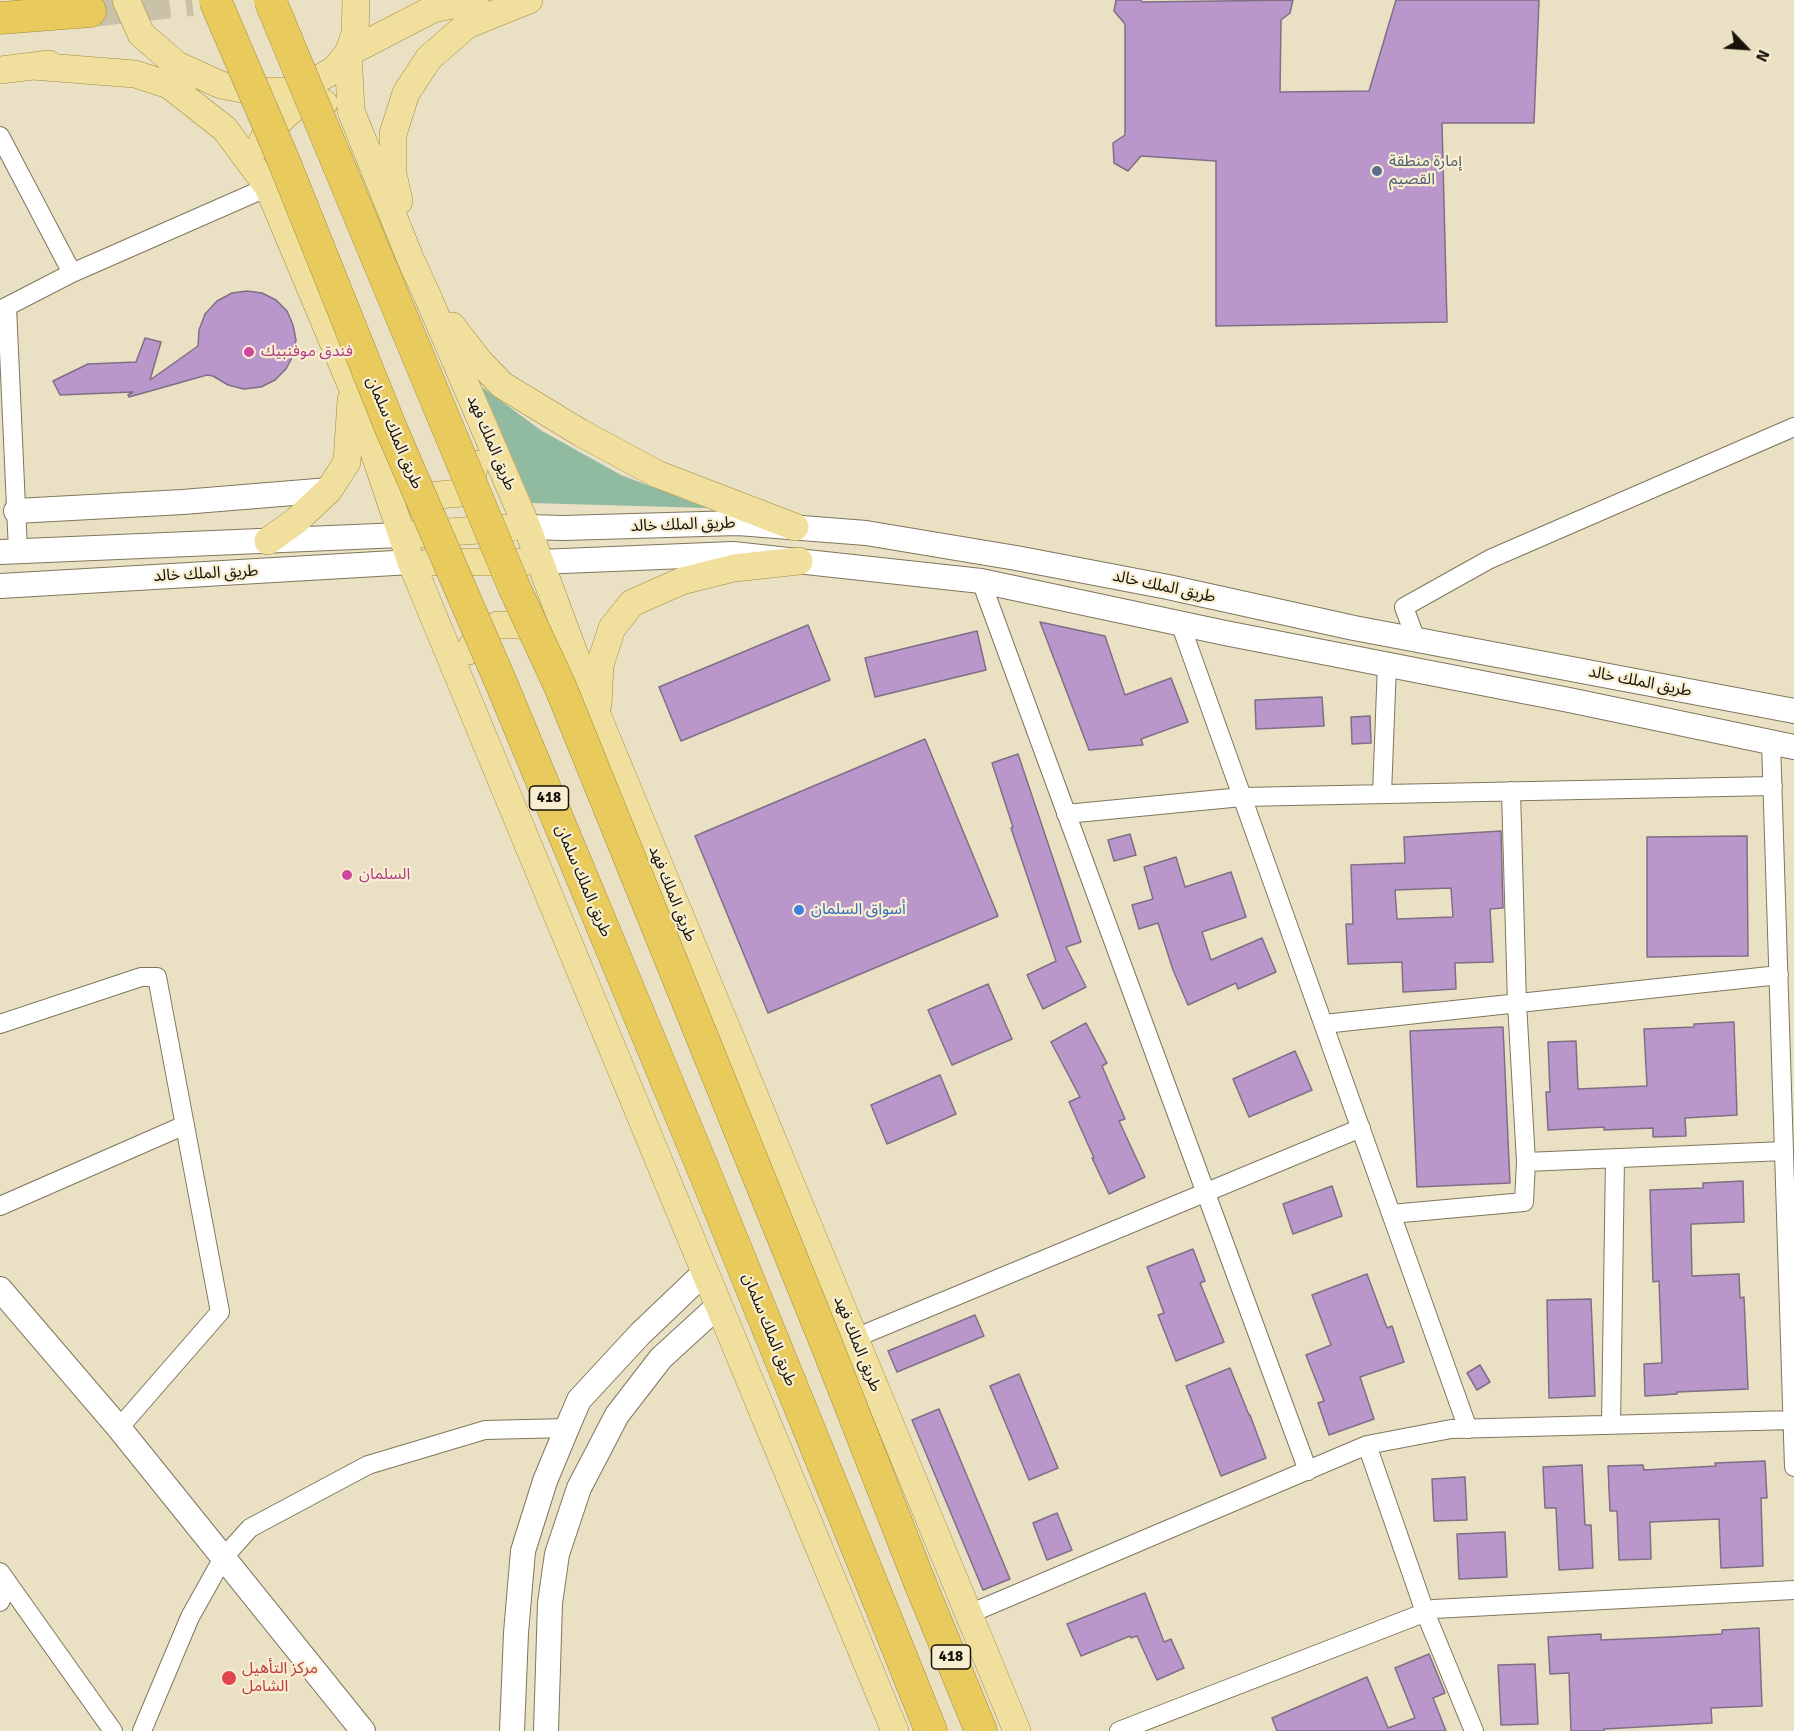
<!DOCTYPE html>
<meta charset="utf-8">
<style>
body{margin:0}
#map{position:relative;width:1794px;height:1731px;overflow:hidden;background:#eae1c4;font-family:Signika,sans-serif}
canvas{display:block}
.north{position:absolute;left:1716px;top:18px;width:60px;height:60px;-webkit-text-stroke:4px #f8eed1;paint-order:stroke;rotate:115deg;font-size:16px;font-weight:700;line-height:24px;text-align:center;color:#171309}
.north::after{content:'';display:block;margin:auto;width:21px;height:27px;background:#171309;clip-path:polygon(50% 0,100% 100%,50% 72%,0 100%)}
</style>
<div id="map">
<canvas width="1794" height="1731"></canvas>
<div class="north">N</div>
</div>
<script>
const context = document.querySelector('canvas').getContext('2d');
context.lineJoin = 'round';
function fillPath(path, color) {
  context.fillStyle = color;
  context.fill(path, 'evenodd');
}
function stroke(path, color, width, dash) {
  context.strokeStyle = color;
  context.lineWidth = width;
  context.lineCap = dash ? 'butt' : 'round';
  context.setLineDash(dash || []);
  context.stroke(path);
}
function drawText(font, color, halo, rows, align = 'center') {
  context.font = font + ' Signika,"Noto Sans Arabic",sans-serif';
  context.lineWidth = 4.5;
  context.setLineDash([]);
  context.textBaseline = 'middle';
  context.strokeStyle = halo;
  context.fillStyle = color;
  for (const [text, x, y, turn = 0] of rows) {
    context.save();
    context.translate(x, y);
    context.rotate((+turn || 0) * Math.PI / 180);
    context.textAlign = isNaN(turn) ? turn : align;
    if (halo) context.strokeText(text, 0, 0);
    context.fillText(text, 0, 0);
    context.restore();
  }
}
fillPath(new Path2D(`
 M482 387 542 431 621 475 707 508 532 503Z`), '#91bba0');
const building = new Path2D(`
 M1116 0H1141L1142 2 1293 0 1290 13 1281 20 1280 92 1369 91 1396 0H1539L1534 123H1442L1447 322 1216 326V161L1141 156 1128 171 1114 163 1113 143 1125 135V24L1114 11Z
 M247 291 262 293 276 300 287 311 293 325 296 340 293 356 286 369 275 380 261 387 244 389 228 385 213 376 207 375 129 397 128 395 133 392 60 395 53 381 88 364 136 362 145 338 161 342 150 380 198 346 199 330 205 314 217 301 232 293Z
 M1040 622 1105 636 1125 695 1171 678 1188 722 1141 739 1143 745 1089 750Z
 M808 625 830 680 681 741 659 687Z
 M977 631 986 670 875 697 865 658Z
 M1322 697 1324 726 1256 729 1255 700Z
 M1370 716 1371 743 1352 744 1351 717Z
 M925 739 998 916 768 1013 695 836Z
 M1018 754 1081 942 1066 947 1086 987 1043 1009 1027 975 1056 961 1011 828 1013 827 992 763Z
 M1501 831 1503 908 1490 909 1493 962 1455 963 1456 989 1403 992 1402 962 1348 964 1346 924H1353L1351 865 1405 863 1404 837ZM1451 888 1453 917 1397 919 1395 890Z
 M1130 834 1136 855 1114 861 1108 840Z
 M1747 836 1748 956 1647 957V837Z
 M1176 857 1185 887 1231 872 1246 917 1202 932 1211 960 1262 938 1276 972 1238 989 1236 983 1188 1005 1173 970 1158 923 1139 929 1132 905 1153 899 1144 867Z
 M988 984 1012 1039 952 1065 928 1010Z
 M1734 1022 1737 1115 1685 1118 1686 1136 1653 1137V1128L1604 1130V1127L1548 1130 1546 1092H1550L1548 1042 1576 1041 1578 1089 1647 1086 1644 1029 1694 1027V1024Z
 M1086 1023 1107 1063 1102 1066 1125 1119 1119 1121 1145 1177 1109 1194 1092 1158H1094L1069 1102 1080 1097 1051 1042Z
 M1503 1027 1510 1183 1417 1187 1410 1031Z
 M1295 1051 1312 1090 1249 1117 1233 1079Z
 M940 1075 956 1114 887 1144 871 1105Z
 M1743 1181 1744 1222 1691 1224V1233L1692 1276 1739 1274 1740 1298 1744 1297 1748 1389 1677 1392V1394L1645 1396 1644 1364 1662 1363 1659 1281 1653 1282 1650 1190 1703 1188V1183Z
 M1332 1186 1342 1216 1293 1234 1283 1204Z
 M1193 1249 1205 1281 1200 1283 1224 1342 1176 1361 1158 1315 1164 1313 1147 1267Z
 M1367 1274 1387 1328 1392 1326 1404 1362 1360 1377 1374 1419 1329 1435 1318 1403 1324 1401 1306 1355 1331 1345 1312 1295Z
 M1591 1299 1595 1396 1549 1398 1547 1300Z
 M975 1315 984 1336 897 1372 888 1351Z
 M1480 1365 1490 1382 1477 1390 1467 1373Z
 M1230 1368 1249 1415H1250L1266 1458 1221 1476 1186 1386Z
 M1019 1374 1058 1468 1029 1480 990 1386Z
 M939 1409 1010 1579 983 1590 912 1420Z
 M1765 1461 1767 1498H1761L1763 1566 1721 1568 1719 1519 1650 1522 1651 1559 1619 1560 1617 1511H1610L1608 1466 1643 1465 1644 1470 1716 1466 1715 1463Z
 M1582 1465 1585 1525H1591L1593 1568 1559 1570 1556 1508H1545L1543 1467Z
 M1465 1477 1467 1520 1434 1521 1432 1479Z
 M1057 1513 1072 1550 1047 1560 1033 1523Z
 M1505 1532 1507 1577 1459 1579 1457 1534Z
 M1145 1593 1164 1642 1171 1639 1184 1668 1157 1680 1137 1636 1131 1638 1130 1636 1081 1656 1067 1624Z
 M1759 1628 1762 1706 1711 1708 1712 1723 1604 1729V1731H1571L1569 1673 1550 1674 1548 1637 1601 1634V1640L1669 1637 1722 1634V1630Z
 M1429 1654 1445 1693 1433 1698 1446 1731H1277L1272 1718 1367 1677 1388 1728 1415 1718 1395 1668Z
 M1535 1664 1538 1724 1501 1725 1498 1665Z`);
fillPath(building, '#ba97ca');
stroke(building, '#7f6f86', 1.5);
stroke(new Path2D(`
 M90 11 192 0`), '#cac2a8', 32, [32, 16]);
const street = new Path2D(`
 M0 136 72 273
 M7 307 18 551
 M0 310 72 273 268 187
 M981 581 1308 1471
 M1180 623 1468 1429
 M1416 640 1404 607 1490 559 1794 427
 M1771 742 1794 1467
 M1382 794 1387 664
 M1066 814 1242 797 1773 786
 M0 1024 141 977H157L220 1312 119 1428
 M1324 1024 1779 975
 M1526 1162 1784 1151
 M0 1206 185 1125
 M1391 1214 1524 1202 1526 1162 1517 1003 1511 791
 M855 1338 1361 1128
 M1611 1425 1615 1158
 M1367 1445 1425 1612 1474 1731
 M0 1572 113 1731
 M0 1602 8 1583
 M969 1614 1367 1445 1451 1429 1793 1420
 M142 1731 190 1617 223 1558 250 1528 368 1465 485 1430 567 1428
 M1119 1731 1434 1609 1794 1590`);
const secondary = new Path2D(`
 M16 511 183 502 329 490
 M527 527 563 528 738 523 866 533 1016 558 1168 587 1354 628 1794 711
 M0 552 401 535
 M539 562 733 554 981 581 1225 633 1569 700 1794 747
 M0 586 411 562
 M0 1289 119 1428 363 1731
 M512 1731 516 1633 523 1551 545 1481 567 1428 579 1400 640 1334 705 1272
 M546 1731 550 1603 557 1554 579 1488 617 1415 661 1358 719 1305`);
const primary = new Path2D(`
 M126 0 141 34 177 65 221 85 253 91H299L335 69 348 53 355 34 356 0
 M475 0 433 9 348 53 351 111 410 258 427 295 527 527 598 717 1017 1731
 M33 66 135 74 169 85 225 129 268 187 352 387 411 562 895 1731
 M0 70 49 64
 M261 145 266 133 297 105 324 103
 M399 201 393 174V134L406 93 429 58 467 25 529 0
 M452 326 480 362 502 385 581 433 657 474 795 527
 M405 484 418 497 460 493 473 473 475 464
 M417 534 510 528
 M268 541 297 520 329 490 347 462 351 400
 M430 562H524
 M469 651 479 634 498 625H521L548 638
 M598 704 600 665 612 628 632 603 682 581 734 568 799 561`);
const highway = new Path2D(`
 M0 18 90 11
 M920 1583 981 1731
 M878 1599 931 1731`);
stroke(street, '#7f765c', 20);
stroke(secondary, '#7f765c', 26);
stroke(primary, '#9f8b3f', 28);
stroke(highway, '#9f8b3f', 33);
stroke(street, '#fff', 18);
stroke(secondary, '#fff', 24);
stroke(primary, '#f1e09d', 27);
stroke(highway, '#e8cb5c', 32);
const highwayBridge = new Path2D(`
 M215 0 283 159 390 426 502 685 709 1183 878 1599
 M270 0 514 587 560 686 828 1348 920 1583`);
stroke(highwayBridge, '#9f8b3f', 33, []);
stroke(highwayBridge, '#e8cb5c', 32);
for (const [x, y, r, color] of [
 [1377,171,6,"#5c6f8a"],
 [249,352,6,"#d1479c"],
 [347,875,6,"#d1479c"],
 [799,910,6,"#3f7fe0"],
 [229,1678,8,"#e0444e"]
]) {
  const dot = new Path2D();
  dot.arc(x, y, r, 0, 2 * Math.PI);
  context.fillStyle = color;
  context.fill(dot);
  stroke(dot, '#f8eed1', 2);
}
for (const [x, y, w] of [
 [549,798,39],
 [951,1657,39]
]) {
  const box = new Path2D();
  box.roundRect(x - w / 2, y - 12, w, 24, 4.5);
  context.fillStyle = '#f8eed1';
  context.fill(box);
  stroke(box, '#171309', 1.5);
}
drawText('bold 15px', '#171309', null, [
 ["418",549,798],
 ["418",951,1657]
]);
drawText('16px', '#4e5e75', '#f8eed1', [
 ["إمارة منطقة",1389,162],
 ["القصيم",1389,180]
], 'left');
drawText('16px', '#b23c85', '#f8eed1', [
 ["فندق موفنبيك",261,352],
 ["السلمان",359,875]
], 'left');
drawText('16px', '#171309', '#f8eed1', [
 ["طريق الملك سلمان",394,433,67],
 ["طريق الملك فهد",491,443,67],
 ["طريق الملك خالد",683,525,-2],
 ["طريق الملك خالد",206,574,-3],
 ["طريق الملك خالد",1164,587,12],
 ["طريق الملك خالد",1640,682,11],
 ["طريق الملك سلمان",583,881,67],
 ["طريق الملك فهد",672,894,68],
 ["طريق الملك سلمان",769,1330,68],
 ["طريق الملك فهد",857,1344,68]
]);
drawText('16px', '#366cbe', '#f8eed1', [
 ["أسواق السلمان",811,910]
], 'left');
drawText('16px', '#be3a42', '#f8eed1', [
 ["مركز التأهيل",242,1669],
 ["الشامل",242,1687]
], 'left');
</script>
